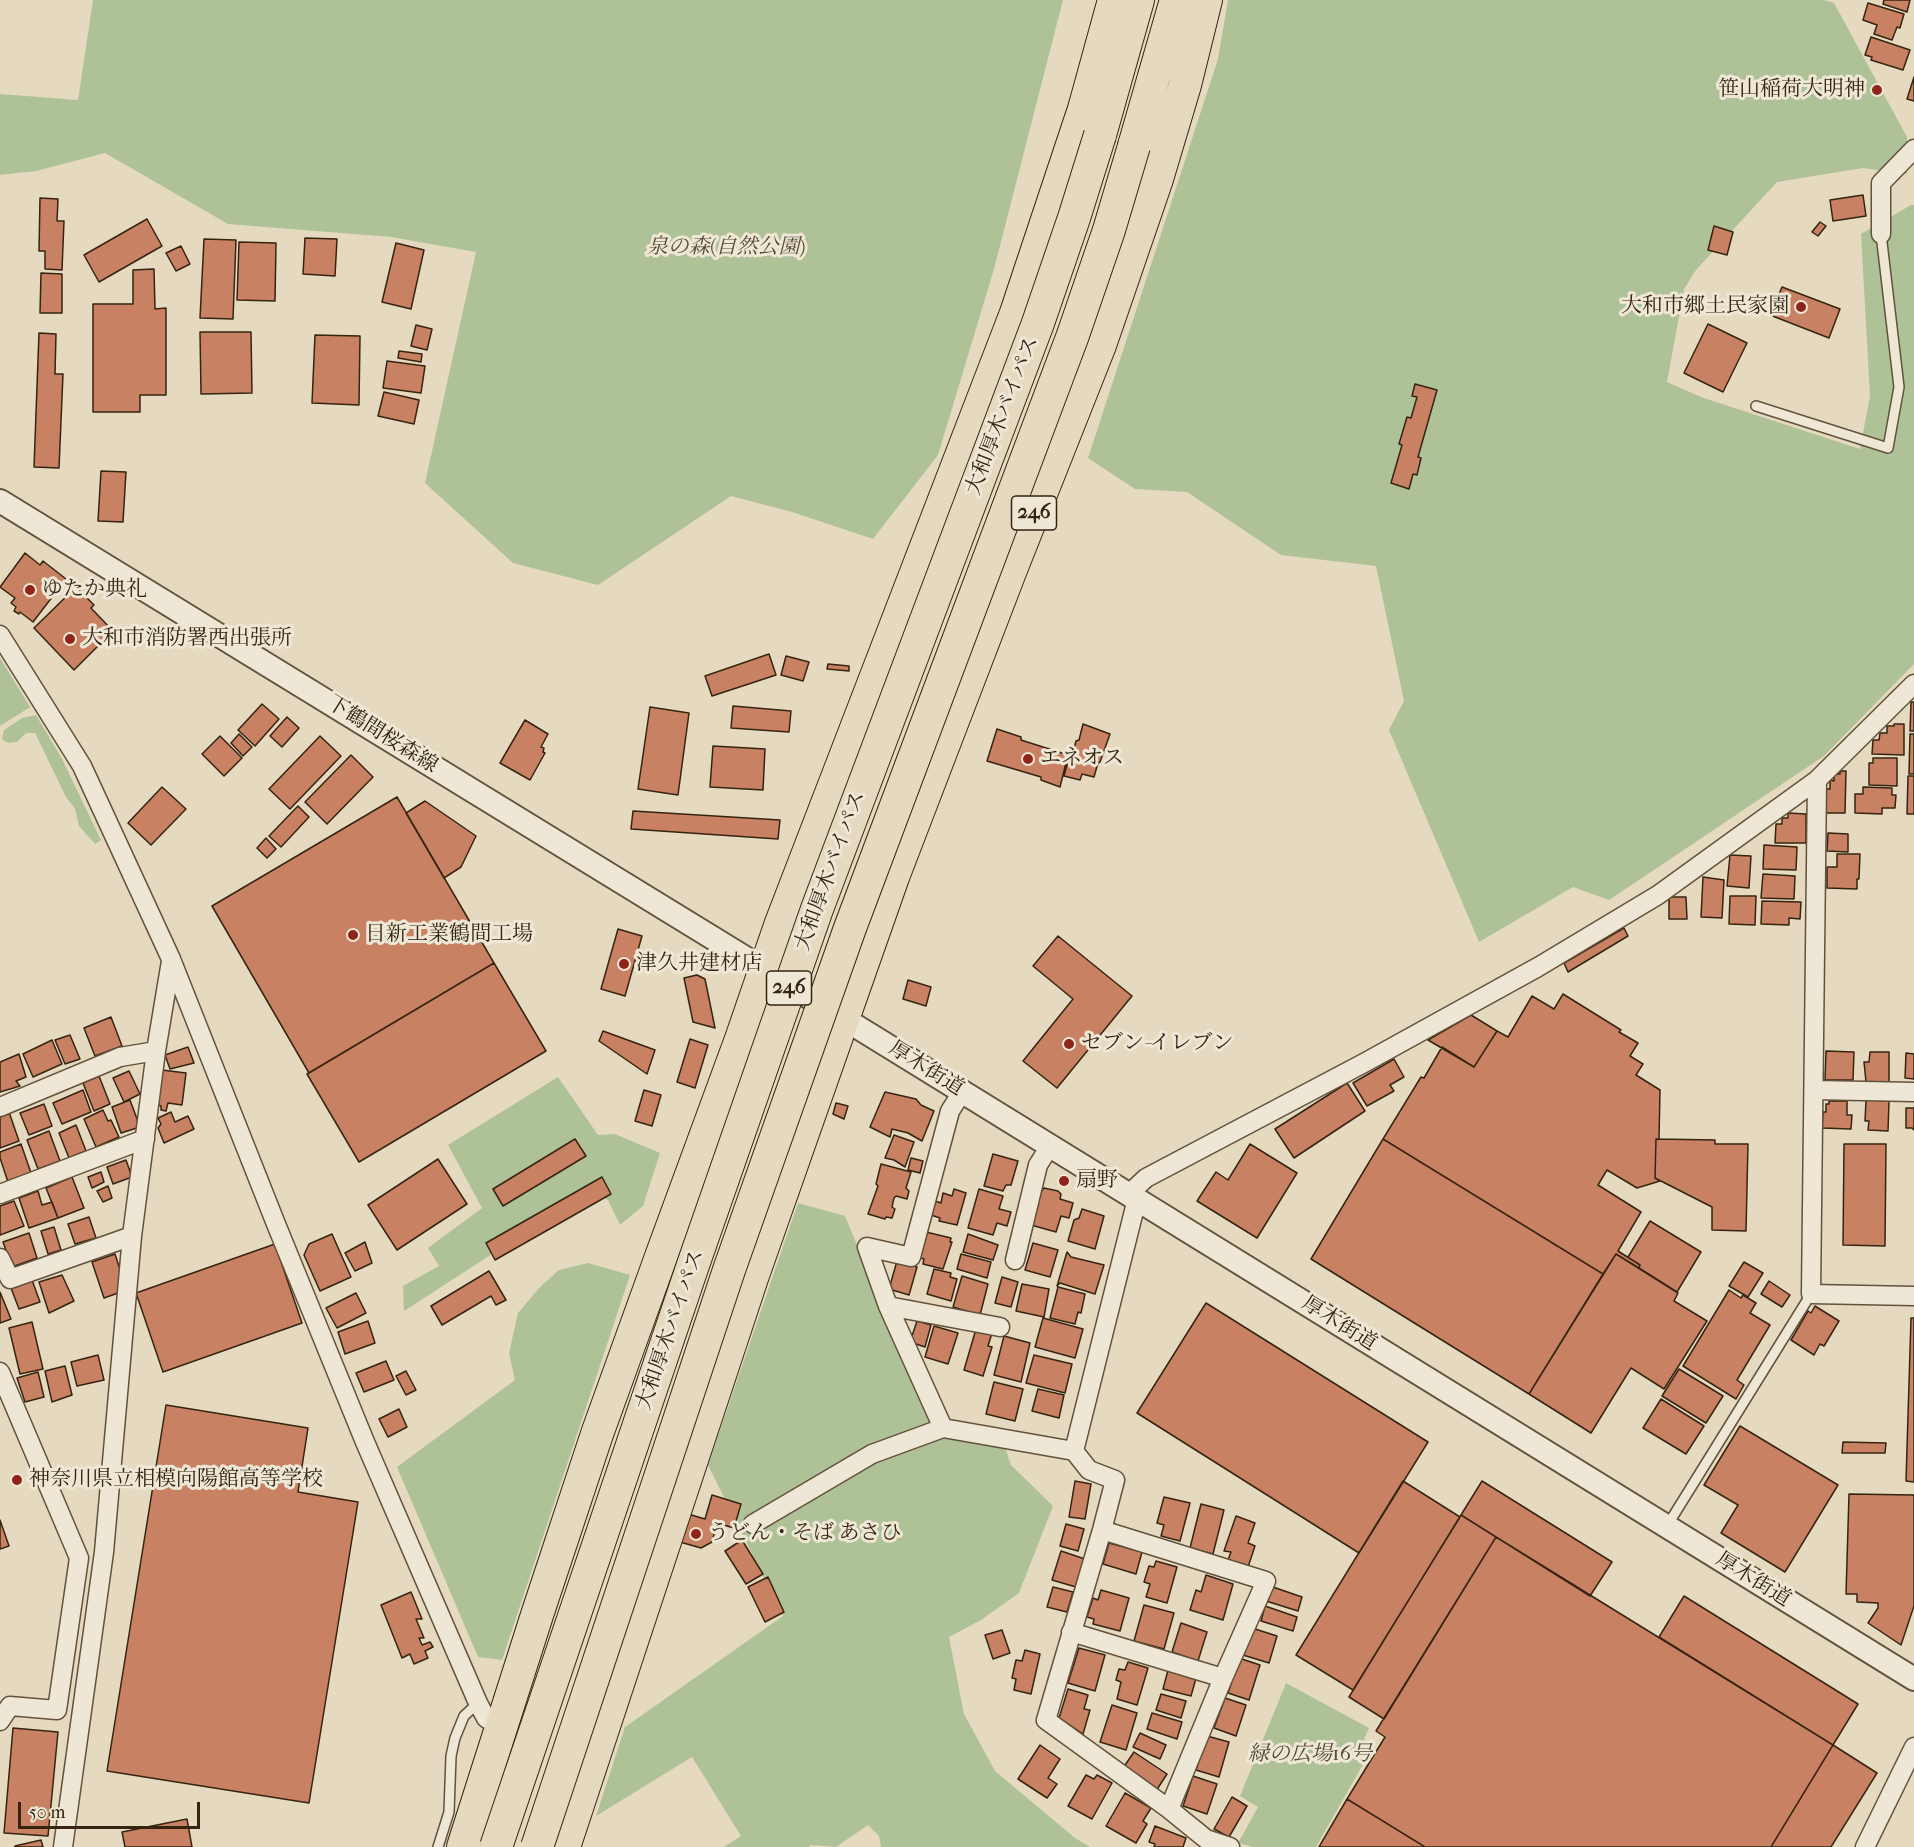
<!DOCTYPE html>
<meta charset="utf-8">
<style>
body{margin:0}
#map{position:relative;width:1914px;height:1847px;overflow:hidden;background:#e5dac0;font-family:"IM FELL French Canon",serif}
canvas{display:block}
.scale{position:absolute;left:18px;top:1802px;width:182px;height:27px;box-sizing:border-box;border:3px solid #362410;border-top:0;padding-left:8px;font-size:18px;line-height:21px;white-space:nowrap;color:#362410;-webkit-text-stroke:4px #eee7d6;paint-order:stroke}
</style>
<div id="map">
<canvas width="1914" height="1847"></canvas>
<div class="scale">50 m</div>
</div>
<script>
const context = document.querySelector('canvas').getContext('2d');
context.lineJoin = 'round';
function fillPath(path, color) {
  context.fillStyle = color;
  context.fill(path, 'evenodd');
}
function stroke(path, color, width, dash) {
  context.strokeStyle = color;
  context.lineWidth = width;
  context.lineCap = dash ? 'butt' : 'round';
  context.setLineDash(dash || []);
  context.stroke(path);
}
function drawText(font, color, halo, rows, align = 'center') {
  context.font = font + ' "IM FELL French Canon","Noto Serif JP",serif';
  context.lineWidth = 6;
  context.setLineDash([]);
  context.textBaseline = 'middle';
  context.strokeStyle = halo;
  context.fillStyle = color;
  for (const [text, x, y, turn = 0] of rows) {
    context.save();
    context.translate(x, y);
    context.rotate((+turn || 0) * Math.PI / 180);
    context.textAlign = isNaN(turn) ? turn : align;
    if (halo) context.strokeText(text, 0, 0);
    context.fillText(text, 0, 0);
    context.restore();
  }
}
fillPath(new Path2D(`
 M93 0H1063L994 269 938 455 873 539 792 512 731 496 598 585 513 563 425 483 476 252 391 237 228 224 105 153 36 171 0 175V94L78 100Z
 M1228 0H1824L1834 3 1907 137V174L1863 168 1777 182 1696 270 1684 289 1667 382 1701 397 1860 449 1870 396 1861 234 1911 205H1914V664L1824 756 1609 900 1573 887 1479 942 1389 730 1404 701 1376 566 1281 555 1187 492 1135 489 1088 458 1218 59Z
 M0 658 30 707 0 726Z
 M36 715 62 759 101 840 95 844 79 826 75 809 66 797 35 733H26L17 742 8 743 2 739 4 730 22 718Z
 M558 1077 598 1135 615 1134 660 1153 643 1206 620 1225 608 1200 591 1190 404 1311 403 1286 439 1266 428 1248 482 1208 448 1145Z
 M798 1203 845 1216 928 1417 1001 1436 1011 1465 1053 1506 1019 1593 981 1620 949 1637 964 1714 995 1771 1075 1838 1090 1847H881L879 1836 868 1825 836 1847 811 1845 809 1847H724L741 1836 692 1757 596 1816 625 1727 783 1616 708 1465Z
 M588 1263 630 1275 502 1660 478 1657 397 1467 515 1380 509 1353 518 1313 540 1287 559 1270Z
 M1286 1683 1369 1728 1364 1739 1374 1745 1316 1847H1253L1238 1843 1258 1807 1240 1796Z`), '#afc197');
const building = new Path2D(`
 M1884 0H1910L1907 12 1883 4Z
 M1868 3 1904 14 1900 28 1897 27 1892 40 1874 34 1877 25 1863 20Z
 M1871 37 1910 50 1903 70 1871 60 1872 57 1865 55Z
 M1914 77V101L1907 99Z
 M1863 195 1866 216 1833 221 1830 200Z
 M40 198 58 199 57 221H64L62 270 45 269V251H39Z
 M147 219 162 246 99 282 84 255Z
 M1820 222 1826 226 1818 236 1812 232Z
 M1714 226 1733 232 1727 255 1708 250Z
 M305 238 337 239 335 276 303 274Z
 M204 239 236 240 233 319 200 318Z
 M239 242 276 243 275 301 237 300Z
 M396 243 424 250 411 309 382 302Z
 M181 246 190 264 176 271 166 253Z
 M154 269 155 309 166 308V395H140V412H93V304H133V270Z
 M41 273 62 274V313H40Z
 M1782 287 1840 309 1829 338 1770 315Z
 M1708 324 1747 343 1723 392 1684 373Z
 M416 325 432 329 427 350 411 346Z
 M200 332H251L252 393 201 394Z
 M39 333 56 334 55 374H63L59 468 34 467Z
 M315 335 360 336 359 405 312 403Z
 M399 351 422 354 421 362 398 358Z
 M387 361 425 366 421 393 383 388Z
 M1415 384 1437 390 1418 457 1421 458 1417 475 1413 474 1409 489 1391 483 1402 445 1399 444 1407 417 1411 418 1417 397 1412 396Z
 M384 392 419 400 414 424 378 416Z
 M101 471 126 472 123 522 98 521Z
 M25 553 40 565 43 561 66 579 33 622 20 612 19 614 14 611 16 607 11 603 15 598 0 587Z
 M76 587 94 605 91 608 113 631 74 670 34 628Z
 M769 654 776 675 712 696 705 676Z
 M786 656 809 662 803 681 781 675Z
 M828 664 849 666V671L827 669Z
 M1911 702H1914V731H1910Z
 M262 704 279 719 255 746 238 730Z
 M733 706 791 711 789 732 731 728Z
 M650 707 689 713 678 795 638 789Z
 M287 717 299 728 282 747 270 736Z
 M525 720 548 734 541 747 544 748 543 752 545 753 530 780 500 763Z
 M1083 724 1110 734 1100 762 1098 763 1094 777 1082 774 1080 780 1064 776 1069 757 1072 756 1076 741 1079 740Z
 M1894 724H1904V755L1872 754 1873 740H1879L1880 733H1887V726H1894Z
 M997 729 1021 737V740L1068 755 1060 787 1041 780V777L987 761Z
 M239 734 252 747 243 756 231 743Z
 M1910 734H1914V774H1909Z
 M220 736 242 758 224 776 202 754Z
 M320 736 341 756 290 809 269 789Z
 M713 746 765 749 763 790 710 787Z
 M351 755 373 777 327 824 305 802Z
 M1873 758H1897V786L1869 785V763H1873Z
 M1840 771H1846L1845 813H1826V789H1830V780L1834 781V774H1840Z
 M1908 776H1914V814H1907Z
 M162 787 186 809 151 845 128 823Z
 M1863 787 1892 788V795H1896L1895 808H1882V814L1855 813V794H1863Z
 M397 797 494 963 309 1073 212 906Z
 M425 801 476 836 461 867 444 878 406 813Z
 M298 806 309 817 281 847 269 836Z
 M633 811 780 820 778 839 631 829Z
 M1788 813 1806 814V843H1775L1776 824H1782V818H1788Z
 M1828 833 1848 834V852L1827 851Z
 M266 838 276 849 267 858 257 848Z
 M1764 845 1797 847 1796 870 1763 869Z
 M1837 854H1860L1859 879H1857V889L1827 888V867H1837Z
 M1730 855 1751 856 1749 888 1727 886Z
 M1763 874 1795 876 1794 899 1761 898Z
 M1703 877 1724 880 1722 918 1701 917Z
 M1730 896H1756L1755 925 1729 924Z
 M1669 897H1686L1687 919H1669Z
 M1762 901 1801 902 1800 919 1789 918V925L1761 924Z
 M1624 928 1628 936 1568 972 1564 963Z
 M618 929 642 936 625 996 601 989Z
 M1058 936 1132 996 1057 1088 1023 1061 1073 999 1033 966Z
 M494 963 546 1051 359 1162 307 1074Z
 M697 975 705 979 715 1028 693 1022 684 978Z
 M908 980 931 987 926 1006 903 999Z
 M1563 994 1621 1030 1619 1032 1638 1043 1630 1056 1643 1064 1636 1075 1660 1090 1659 1139H1656L1655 1178 1660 1181 1637 1188 1607 1170 1598 1185 1641 1212 1618 1251 1640 1265 1639 1268 1616 1254 1603 1274 1383 1139 1421 1077 1424 1078 1442 1047 1474 1067 1497 1031 1508 1037 1532 996 1554 1009Z
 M1471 1015 1497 1031 1474 1067 1428 1040Z
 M111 1017 122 1046 95 1056 84 1028Z
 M603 1031 655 1050 647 1074 599 1041Z
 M70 1035 80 1059 65 1064 55 1040Z
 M690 1039 708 1045 695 1088 677 1082Z
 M52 1040 62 1064 33 1077 23 1054Z
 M188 1047 194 1063 170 1069 165 1055Z
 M1826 1051 1854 1052 1853 1080H1825Z
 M1870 1052H1889V1082H1866L1864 1062H1869Z
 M1906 1053 1914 1054V1079L1905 1078Z
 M19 1054 26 1077 16 1081 20 1086 0 1092V1062Z
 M1394 1059 1404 1077 1390 1085 1394 1091 1367 1106 1353 1083Z
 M162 1070 186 1073 182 1105 168 1103 166 1111 161 1110V1106L157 1105Z
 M129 1071 140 1094 124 1102 113 1078Z
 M99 1076 110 1104 94 1111 83 1083Z
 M1347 1083 1365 1111 1294 1158 1275 1129Z
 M83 1090 91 1112 62 1124 53 1103Z
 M644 1090 661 1095 652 1126 635 1121Z
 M885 1092 916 1099 921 1105 934 1111 922 1141 908 1133 892 1129 890 1137 870 1127Z
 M130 1100 140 1127 121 1133 112 1107Z
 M1866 1100 1889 1101 1888 1131 1868 1130 1869 1121H1865Z
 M1829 1101H1847V1115H1852L1851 1129 1822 1128 1823 1112H1826V1104H1829Z
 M836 1103 848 1106 844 1119 833 1114Z
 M44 1104 52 1126 29 1135 20 1113Z
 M1906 1108H1914V1130L1912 1128H1906Z
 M103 1110 108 1121 111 1120 119 1137 96 1147 84 1119Z
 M9 1112 19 1141 0 1148V1115Z
 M171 1112 175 1122 188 1116 194 1129 164 1143 158 1128 161 1124 158 1118Z
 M76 1125 86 1151 69 1158 59 1133Z
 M49 1131 60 1161 38 1169 27 1140Z
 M894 1135 914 1142 905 1167 894 1160 885 1158Z
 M575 1139 586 1156 503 1206 493 1189Z
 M1383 1139 1603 1274 1529 1394 1311 1259Z
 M1656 1139 1715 1140V1144H1748L1746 1231 1712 1230V1207L1655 1178Z
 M21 1144 31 1173 8 1182 0 1158V1152Z
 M1250 1144 1297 1173 1257 1238 1197 1201 1216 1172 1228 1180Z
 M1844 1144H1886L1885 1246 1843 1245Z
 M993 1154 1018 1161 1011 1185H1006L1003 1191 984 1186Z
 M911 1158 923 1161 920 1173 908 1170Z
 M438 1159 467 1204 397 1250 368 1205Z
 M126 1160 132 1177 113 1184 107 1167Z
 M881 1164 911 1172 906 1188 909 1191 907 1199 896 1196 894 1198 892 1207 895 1209 892 1218 886 1217 885 1219 868 1214 878 1186 876 1184Z
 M101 1172 104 1182 92 1188 88 1177Z
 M72 1177 84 1208 58 1218 46 1188Z
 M602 1177 611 1194 495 1260 486 1243Z
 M108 1186 112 1198 103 1202 97 1191Z
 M1044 1188 1058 1191 1061 1194 1060 1199 1073 1203 1069 1218 1061 1216 1056 1232 1031 1225 1040 1193Z
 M954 1189 966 1193 957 1225 939 1221 940 1218 931 1215 935 1201 941 1203 943 1193 952 1196Z
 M979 1189 1003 1196 999 1209 1011 1212 1007 1226 997 1223 993 1235 968 1228Z
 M38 1191 42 1205 52 1202 58 1218 29 1228 19 1198Z
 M14 1201 24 1226 0 1235V1206Z
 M1082 1209 1104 1216 1095 1249 1068 1241 1074 1220 1079 1218Z
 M89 1217 96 1238 75 1244 68 1224Z
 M1650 1221 1701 1252 1677 1292 1639 1268 1640 1265 1628 1257Z
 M54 1227 61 1250 48 1254 41 1231Z
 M926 1232 951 1238 950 1242H952L943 1269 923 1264 924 1259 920 1258Z
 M29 1233 37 1258 12 1267 3 1242Z
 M332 1234 351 1277 320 1291 304 1255 309 1244Z
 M968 1234 998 1245 993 1260 963 1252Z
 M365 1242 372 1263 355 1271 345 1253Z
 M1033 1243 1058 1250 1050 1277 1025 1270Z
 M275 1244 302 1323 163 1372 136 1293Z
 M1067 1252 1071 1257 1104 1265 1095 1294 1060 1283 1057 1286Z
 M115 1254 123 1279 124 1291 104 1298 92 1262Z
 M961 1254 991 1262 987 1278 957 1269Z
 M1616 1254 1678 1293 1674 1301 1707 1321 1664 1389 1631 1368 1591 1433 1529 1394Z
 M897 1261 917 1267 909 1295 889 1289Z
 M1744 1262 1763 1273 1748 1297 1729 1286Z
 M934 1269 951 1273 950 1277 957 1279 951 1301 927 1294Z
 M489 1271 506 1300 496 1305 491 1296 442 1325 431 1306Z
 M62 1275 74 1301 49 1313 39 1282Z
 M962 1276 988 1284 980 1315 953 1307Z
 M1002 1277 1018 1282 1011 1307 995 1303Z
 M32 1280 40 1302 19 1309 11 1288Z
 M1769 1281 1790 1295 1782 1307 1761 1294Z
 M1022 1284 1049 1289 1044 1317 1016 1311Z
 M1058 1287 1085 1294 1081 1313 1078 1312 1075 1324 1050 1318Z
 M1729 1290 1741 1298 1743 1295 1756 1303 1750 1313 1770 1325 1737 1380 1744 1385 1736 1399 1683 1366Z
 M0 1292 11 1319 0 1323Z
 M356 1293 366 1313 337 1328 326 1308Z
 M1206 1303 1428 1442 1359 1553 1137 1413Z
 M1815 1306 1839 1321 1824 1346 1820 1344 1814 1355 1791 1340 1808 1311 1811 1313Z
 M1043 1318 1083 1329 1075 1358 1035 1347Z
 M1911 1318H1914V1482L1906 1481Z
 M368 1321 375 1343 345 1354 338 1332Z
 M917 1321 931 1325 925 1347 910 1342Z
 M32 1322 43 1369 20 1374 9 1328Z
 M934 1326 958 1333 948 1364 925 1357Z
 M976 1329 992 1333 988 1346 992 1347 983 1376 964 1370Z
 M1004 1336 1030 1343 1021 1382 994 1375Z
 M98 1355 104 1380 77 1386 71 1362Z
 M1034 1355 1072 1364 1065 1393 1026 1383Z
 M386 1361 394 1380 364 1392 356 1373Z
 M65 1366 72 1395 52 1402 45 1371Z
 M1679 1369 1723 1396 1706 1423 1662 1396Z
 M406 1371 416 1390 406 1395 396 1376Z
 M38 1372 44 1397 25 1402 17 1378Z
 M994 1382 1023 1389 1015 1421 986 1414Z
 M1038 1389 1064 1395 1059 1418 1032 1411Z
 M1661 1399 1704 1426 1686 1454 1643 1428Z
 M166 1405 308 1428 298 1492 358 1502 309 1803 107 1771Z
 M399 1409 407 1427 388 1437 379 1419Z
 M1740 1426 1838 1485 1785 1572 1721 1533 1738 1505 1704 1485Z
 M1843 1442 1886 1443 1885 1453H1842Z
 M1075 1481 1091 1484 1085 1519 1069 1517Z
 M1403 1481 1460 1517 1353 1690 1296 1655Z
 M1482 1481 1612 1562 1590 1596 1461 1515Z
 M1849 1494 1914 1495V1606L1901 1645 1868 1623 1878 1608V1603L1857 1602V1594H1846Z
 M712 1495 741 1504 734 1528 717 1523 712 1542 701 1548 680 1542 688 1514 705 1519Z
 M1164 1497 1190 1503 1180 1541 1161 1536 1164 1525 1157 1523Z
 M1201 1504 1224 1510 1213 1554 1190 1548Z
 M1461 1515 1496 1537 1384 1719 1349 1697Z
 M1236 1516 1255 1523 1248 1543 1255 1546 1248 1567 1228 1560 1231 1552 1224 1551Z
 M0 1520 9 1546 0 1549Z
 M1066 1524 1084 1529 1078 1551 1060 1546Z
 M1496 1537 1833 1745 1771 1847H1425L1347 1799 1385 1737 1376 1731Z
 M742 1540 763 1574 746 1584 725 1551Z
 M1109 1543 1142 1552 1136 1574 1103 1564Z
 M1061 1551 1085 1559 1076 1587 1052 1580Z
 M1156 1561 1177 1567 1167 1603 1146 1597 1150 1584 1144 1582 1149 1566 1154 1567Z
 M1206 1575 1233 1584 1223 1620 1190 1610 1196 1590 1201 1592Z
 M768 1577 784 1612 765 1622 748 1587Z
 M1270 1586 1302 1597 1298 1611 1266 1601Z
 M1053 1587 1073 1592 1067 1612 1047 1607Z
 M1101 1590 1129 1598 1120 1631 1093 1624 1094 1619 1087 1617 1093 1598 1098 1600Z
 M411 1592 422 1619H416L424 1638H419L422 1645 430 1642 433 1647 425 1651 428 1658 414 1664 410 1654 402 1658 381 1605Z
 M1684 1596 1858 1704 1833 1745 1659 1637Z
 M1144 1605 1174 1613 1164 1649 1134 1641Z
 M1265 1606 1297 1617 1293 1631 1261 1621Z
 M1181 1623 1207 1632 1198 1661 1172 1652Z
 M1252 1628 1277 1636 1269 1663 1243 1655Z
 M1002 1630 1010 1653 993 1659 985 1635Z
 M1079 1648 1105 1655 1095 1691 1068 1683Z
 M1025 1650 1040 1654 1031 1694 1014 1690 1016 1679 1012 1678 1016 1660 1022 1661Z
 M1239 1658 1260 1665 1249 1700 1228 1693Z
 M1128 1662 1148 1668 1137 1705 1117 1699 1121 1682 1116 1680 1119 1669 1125 1670Z
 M1168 1670 1196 1678 1191 1696 1163 1689Z
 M1068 1689 1088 1695 1084 1709 1090 1710 1083 1734 1059 1718Z
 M1161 1694 1186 1701 1181 1718 1156 1710Z
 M1225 1698 1246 1705 1236 1736 1214 1728Z
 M1112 1705 1137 1713 1126 1750 1100 1742Z
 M1152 1713 1182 1722 1177 1739 1147 1729Z
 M13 1728 58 1732 48 1836 4 1833Z
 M1140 1733 1166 1745 1160 1759 1133 1747Z
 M1207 1736 1229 1742 1219 1777 1196 1770Z
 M1040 1745 1060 1759 1048 1778 1057 1784 1047 1798 1018 1779Z
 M1833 1745 1877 1773 1831 1847H1771Z
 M1134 1752 1167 1774 1156 1791 1123 1768Z
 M1086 1775 1094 1779 1097 1775 1112 1783 1092 1819 1068 1806Z
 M1193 1776 1217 1784 1207 1814 1183 1806Z
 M1125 1793 1151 1808 1143 1821 1147 1824 1136 1843 1106 1826Z
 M1232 1797 1247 1806 1229 1837 1214 1829Z
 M1347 1799 1425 1847H1319Z
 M187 1819 192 1847H125L122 1832Z
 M1155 1826 1186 1838 1183 1847H1154L1155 1844 1149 1842Z
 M41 1840 43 1847H15V1846Z`);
fillPath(building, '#c88163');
stroke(building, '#362410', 1.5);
const service = new Path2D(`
 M1756 406 1888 448 1899 387 1881 234
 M1667 1526 1811 1294
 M438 1847 449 1812 451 1756 455 1738 464 1716 478 1703`);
const minor = new Path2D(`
 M1881 234V183L1914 149
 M0 635 82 766 171 959 276 1224 365 1442 478 1703 486 1718 501 1728
 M1817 780 1811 1294 1914 1296
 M1814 1090 1914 1092
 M0 1107 120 1057 156 1051
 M0 1194 145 1139
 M1129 1194 1146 1178 1364 1063 1538 967 1658 895 1817 780 1914 684
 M0 1258 10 1279 132 1236
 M1015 1260 1038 1165 1050 1146
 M888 1306 1000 1327
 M0 1372 79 1558 57 1710 10 1706 0 1721
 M943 1428 888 1306 867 1247 911 1257 950 1111 962 1092
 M753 1524 872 1454 943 1428 1074 1451
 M1102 1530 1266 1581 1223 1678 1169 1809 1046 1720 1102 1530 1115 1480 1089 1470 1074 1451 1137 1199
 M1071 1632 1223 1678
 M1169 1809 1206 1839 1230 1847
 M63 1847 104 1552 132 1236 156 1051 171 961
 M1865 1847 1914 1747`);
const tertiary = new Path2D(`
 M0 501 765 970 1914 1679`);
const trunk = new Path2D(`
 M1100 135 1138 0
 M1134 146 1176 0
 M463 1847 537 1615 597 1434 662 1254 741 1039 781 923 1016 313 1084 109 1114 0
 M564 1847 752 1278 893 877 1010 572 1100 345 1157 179 1185 85 1206 0`);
stroke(service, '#62523c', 12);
stroke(minor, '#62523c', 21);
stroke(tertiary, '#62523c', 26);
stroke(trunk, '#362410', 34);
stroke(service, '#eee7d6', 9);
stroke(minor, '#eee7d6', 18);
stroke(tertiary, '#eee7d6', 22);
stroke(trunk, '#e5dac0', 32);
const trunkBridge = new Path2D(`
 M496 1847 693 1265 817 909 1038 323 1074 218 1100 135
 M537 1847 729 1270 850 928 1073 335 1109 230 1134 146`);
stroke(trunkBridge, '#362410', 34, []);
stroke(trunkBridge, '#e5dac0', 32);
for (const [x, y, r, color] of [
 [1877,90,6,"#8f2418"],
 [1801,307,6,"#8f2418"],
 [30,590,6,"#8f2418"],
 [70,639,6,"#8f2418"],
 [1028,759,6,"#8f2418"],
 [353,935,6,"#8f2418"],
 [624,964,6,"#8f2418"],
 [1069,1044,6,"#8f2418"],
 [1064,1181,6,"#8f2418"],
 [17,1480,6,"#8f2418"],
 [696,1534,6,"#8f2418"]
]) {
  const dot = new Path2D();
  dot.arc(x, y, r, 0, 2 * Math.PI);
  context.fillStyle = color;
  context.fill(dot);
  stroke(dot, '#eee7d6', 2);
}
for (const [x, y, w] of [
 [1034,513,45],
 [789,988,45]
]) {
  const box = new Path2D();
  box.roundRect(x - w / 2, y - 17, w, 34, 4.5);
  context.fillStyle = '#eee7d6';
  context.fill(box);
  stroke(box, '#362410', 1.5);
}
drawText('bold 20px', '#362410', null, [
 ["246",1034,513],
 ["246",789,988]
]);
drawText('21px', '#362410', '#eee7d6', [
 ["笹山稲荷大明神",1865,90,"right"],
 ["大和市郷土民家園",1789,307,"right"],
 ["ゆたか典礼",42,590],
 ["大和市消防署西出張所",82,639],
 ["エネオス",1040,759],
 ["日新工業鶴間工場",365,935],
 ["津久井建材店",636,964],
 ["セブン-イレブン",1081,1044],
 ["扇野",1076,1181],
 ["神奈川県立相模向陽館高等学校",29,1480],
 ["うどん・そば あさひ",708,1534]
], 'left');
drawText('italic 21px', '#544b32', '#eee7d6', [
 ["泉の森(自然公園)",726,248],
 ["緑の広場16号",1310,1755]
]);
drawText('21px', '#362410', '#eee7d6', [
 ["大和厚木バイパス",1003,416,-69],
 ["下鶴間桜森線",382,735,32],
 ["大和厚木バイパス",831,871,-70],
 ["厚木街道",926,1069,32],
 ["厚木街道",1339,1324,32],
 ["大和厚木バイパス",671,1330,-71],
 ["厚木街道",1753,1580,32]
]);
</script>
